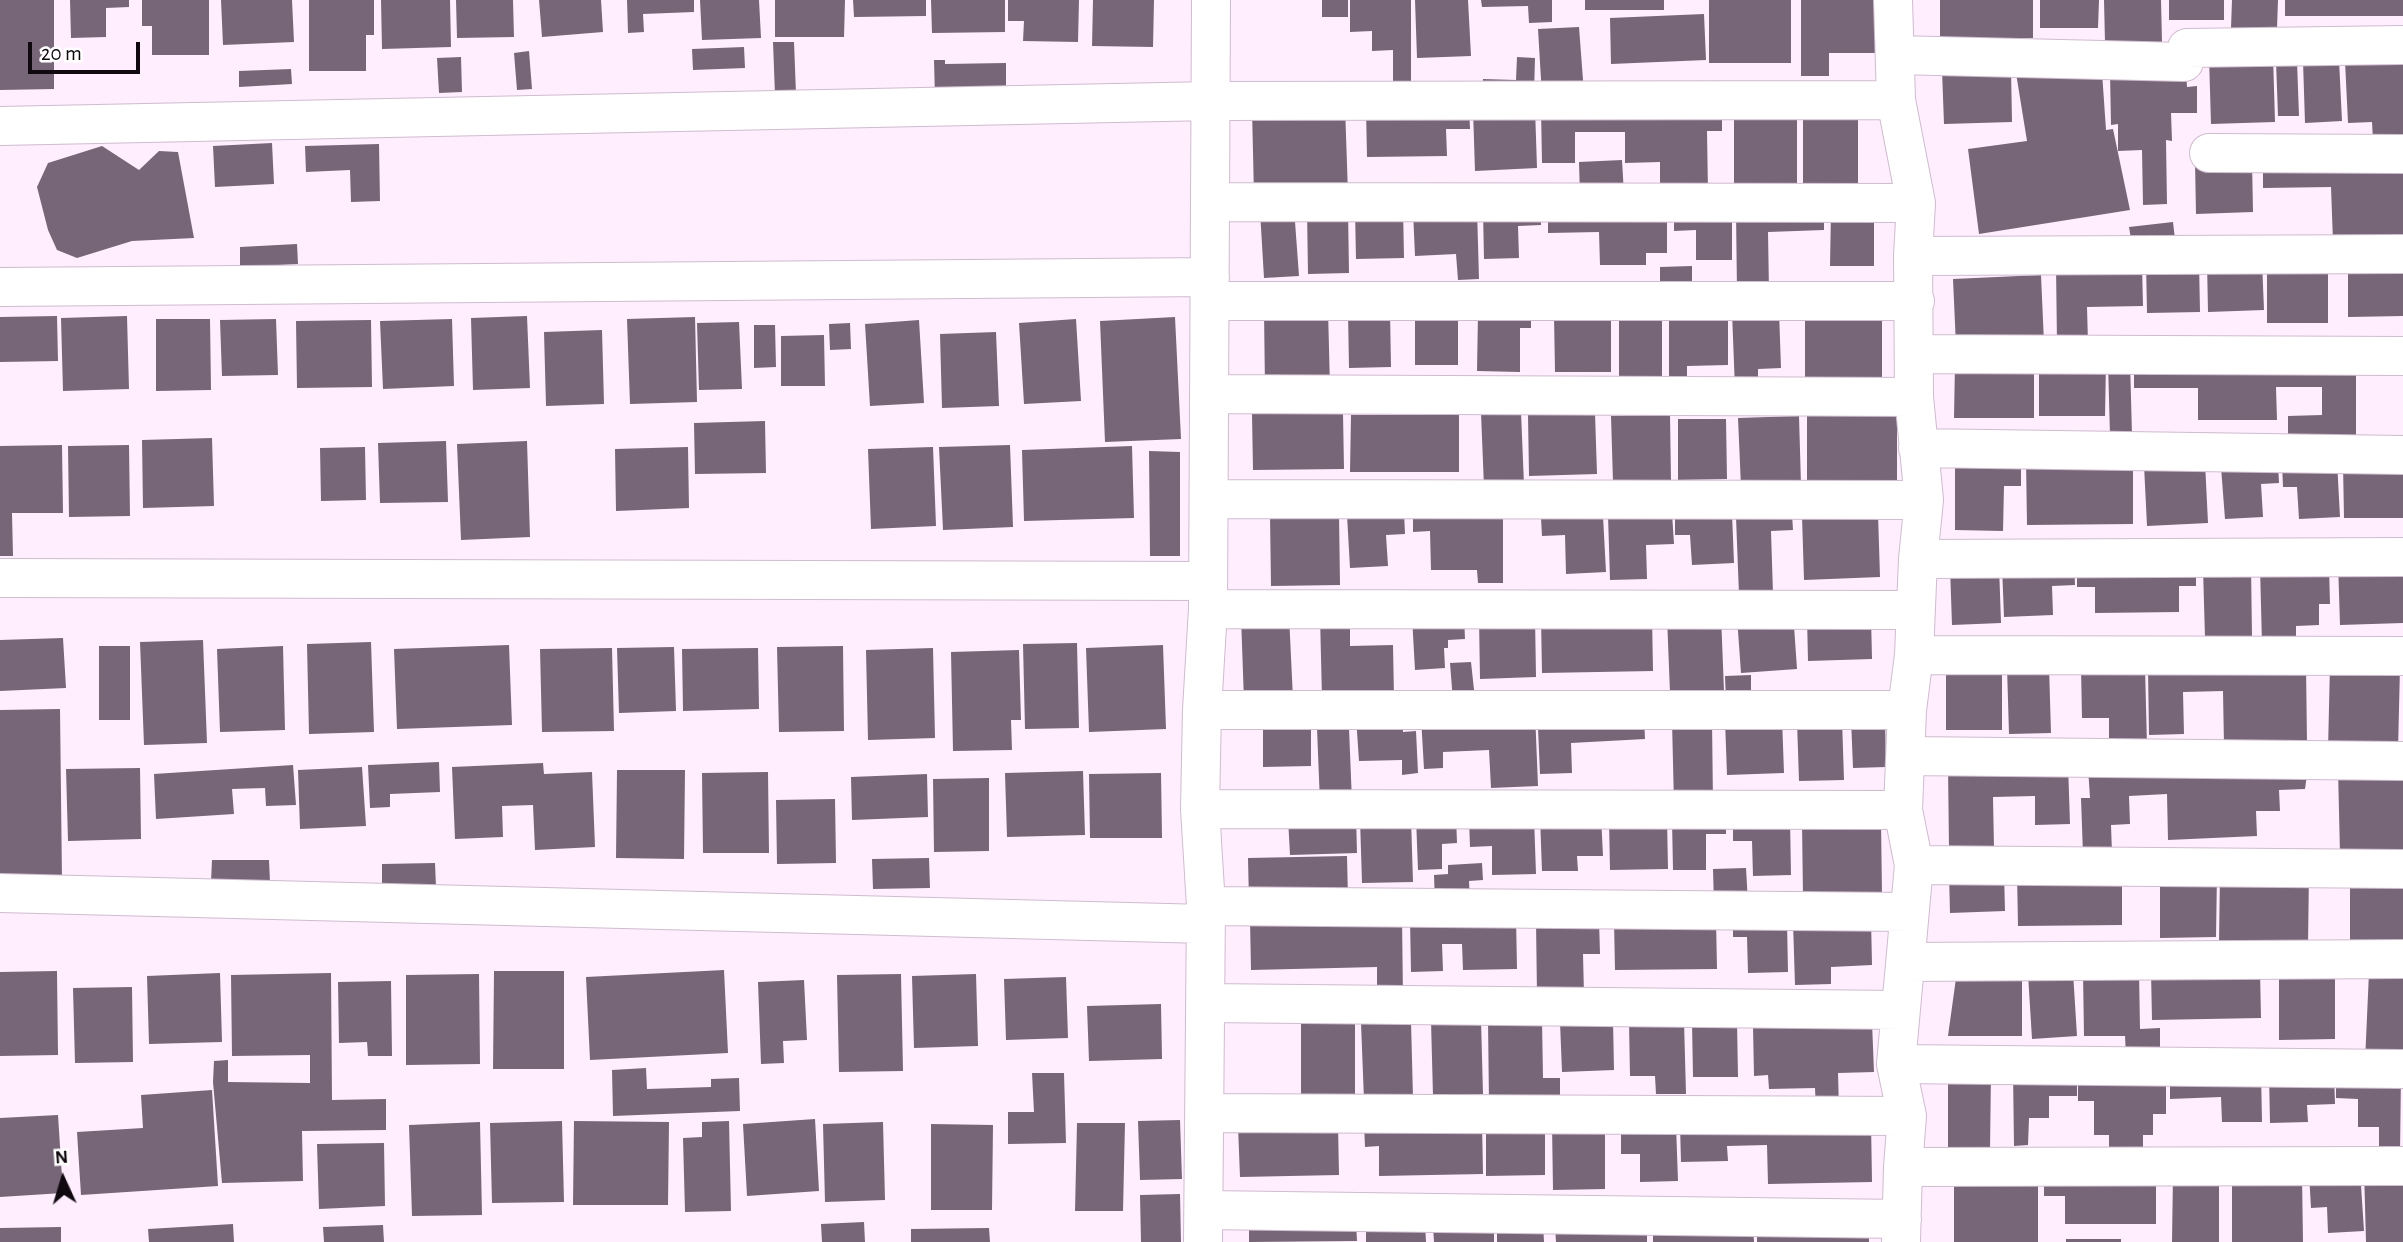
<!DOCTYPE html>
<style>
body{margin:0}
#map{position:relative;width:2403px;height:1242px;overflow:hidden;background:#feeefe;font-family:"Alegreya Sans",sans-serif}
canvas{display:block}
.north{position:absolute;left:28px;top:1144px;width:70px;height:70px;-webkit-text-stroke:5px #fff;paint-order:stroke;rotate:356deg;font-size:19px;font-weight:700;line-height:28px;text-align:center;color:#100a10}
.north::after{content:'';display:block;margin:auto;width:24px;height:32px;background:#100a10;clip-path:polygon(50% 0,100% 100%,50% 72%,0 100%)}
.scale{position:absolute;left:28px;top:42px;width:112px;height:32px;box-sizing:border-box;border:4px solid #100a10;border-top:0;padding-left:9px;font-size:21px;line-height:24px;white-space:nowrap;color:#100a10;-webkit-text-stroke:5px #fff;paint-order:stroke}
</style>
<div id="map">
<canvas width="2403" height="1242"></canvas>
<div class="north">N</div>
<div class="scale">20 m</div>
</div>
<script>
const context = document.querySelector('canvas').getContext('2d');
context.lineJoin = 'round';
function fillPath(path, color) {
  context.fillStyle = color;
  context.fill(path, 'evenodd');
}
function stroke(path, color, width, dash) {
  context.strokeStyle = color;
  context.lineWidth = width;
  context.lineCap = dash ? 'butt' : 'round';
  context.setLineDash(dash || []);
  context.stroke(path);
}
fillPath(new Path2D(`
 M0 0H54V89L0 90Z
 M70 0H129V7L106 8V37L71 38Z
 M142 0H209V55H152V26H142Z
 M221 0H292L294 42 223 45Z
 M309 0H374V35H366V71H309Z
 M381 0H450L451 47 382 49Z
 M456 0H513L514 37 457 38Z
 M539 0H601L603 32 542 37Z
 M627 0H694V12L643 14 644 32 628 33Z
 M700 0H759L761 38 702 40Z
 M775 0H845L844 37H775Z
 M853 0H926V16L854 17Z
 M931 0H1005V32L932 33Z
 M1008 0H1079L1078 42 1023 41 1024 21H1008Z
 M1093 0H1154L1153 47 1092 46Z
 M1322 0H1348V17H1322Z
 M1350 0H1411V94H1393V50L1372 51V31L1350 32Z
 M1415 0H1468L1471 56 1417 58Z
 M1481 0H1552V22L1529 23 1528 6 1482 7Z
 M1585 0H1664V10H1585Z
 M1709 0H1791V63H1709Z
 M1801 0H1879L1880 53H1829V76H1801Z
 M1940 0H2033V38H1940Z
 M2040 0H2099L2098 28H2040Z
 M2104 0H2161L2162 42 2105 43Z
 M2169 0H2224V20H2169Z
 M2232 0H2278L2277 29 2231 28Z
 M2285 0H2403V16H2285Z
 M1704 14 1706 60 1611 64 1610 18Z
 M1579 27 1584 93 1542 96 1538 29Z
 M773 42H794L796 94 775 95Z
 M744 47 745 68 693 70 692 49Z
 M529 51 532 89 517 90 514 53Z
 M2273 55 2275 122 2211 124 2209 57Z
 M461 57 462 92 439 93 437 58Z
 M1517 57 1535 58 1534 94H1482L1483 79 1516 80Z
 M2403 58V139L2373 140 2372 122 2348 123 2345 61Z
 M934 60H945V64L1006 63V96L935 98Z
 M2339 60 2342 121 2305 123 2303 61Z
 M2276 61H2297L2299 116H2278Z
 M291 69 292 84 239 87V71Z
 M2011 69 2012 122 1944 124 1942 70Z
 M2186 71 2187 87 2197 86V113H2171L2172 141 2166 140 2167 204 2143 205 2142 150 2118 151V124L2111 125 2110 72Z
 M2102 72 2106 130 2113 129 2130 210 1979 234 1968 149 2027 141 2016 73Z
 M1345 106 1348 194 1254 196 1252 109Z
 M1469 106 1470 129H1446L1447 156 1367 157 1366 109Z
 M1722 107V131H1707L1708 193H1660V162L1625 163V132H1575V163H1542L1541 109Z
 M1535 108 1537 168 1475 171 1473 110Z
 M1803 109H1858V198H1803Z
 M1734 111H1797V192L1734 191Z
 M272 143 274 184 215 187 213 146Z
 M379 144 380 201 351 202 350 170 306 172 305 146Z
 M102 146 139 170 159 151 178 152 194 238 132 241 77 258 57 250 48 230 37 187 48 163Z
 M1622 160 1624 194 1580 196 1579 162Z
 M2252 160 2253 212 2196 214 2195 161Z
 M2403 161V241L2333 242 2331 187 2263 188V163Z
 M1294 208 1299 276 1264 278 1260 211Z
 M1403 208 1404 258 1356 259 1355 210Z
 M1348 209 1349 273 1308 274 1307 210Z
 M1477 209 1479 279 1458 280 1456 254 1415 256 1413 211Z
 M1548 209H1667V253H1646V265H1600L1599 232 1548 233Z
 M1541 210V225L1518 226 1519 258 1484 259 1483 211Z
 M1824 210V230L1768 232 1769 292 1737 293 1736 211Z
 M1831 211H1874V266H1830Z
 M1674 213H1732V260H1696V230L1674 231Z
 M2173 222 2175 239 2132 245 2129 227Z
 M297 244 298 264 240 267V247Z
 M2199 261 2200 312 2147 313 2146 262Z
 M2262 261 2264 310 2208 312 2207 262Z
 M2267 262H2328V323H2267Z
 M2403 263V316L2348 317V264Z
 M2142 264 2143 306 2087 307 2088 343 2057 344 2056 266Z
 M1692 266V298L1660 299V267Z
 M2041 275 2044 343 1956 346 1953 279Z
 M1328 309 1330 388 1265 389 1264 311Z
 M1390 311 1391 367 1349 368 1348 312Z
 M1779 311 1781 368 1758 369V388L1735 389 1732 312Z
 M1669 312H1728V365L1687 366V395H1669Z
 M1415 313H1458V365H1415Z
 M1478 313H1531V328H1520V372L1477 371Z
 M1619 313H1662V377H1619Z
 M1611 315V372H1555L1554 316Z
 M57 316 58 361 0 362V317Z
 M127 316 129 389 63 391 61 318Z
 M527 316 530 388 473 390 471 318Z
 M1805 316H1882V381H1805Z
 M695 317 697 402 630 404 627 319Z
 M1175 317 1181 439 1105 442 1100 321Z
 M156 319H210L211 390 156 391Z
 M276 319 278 375 222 376 220 320Z
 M452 319 454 386 383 389 380 321Z
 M1076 319 1081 401 1024 404 1019 323Z
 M371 320 372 387 297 388 296 321Z
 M919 320 924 403 870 406 865 324Z
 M739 322 742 389 699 390 697 323Z
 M850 323 851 349 830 350 829 324Z
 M754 325H775L776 367 754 368Z
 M602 330 604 404 546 406 544 332Z
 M996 332 999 406 942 408 940 334Z
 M824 335 825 386H781V336Z
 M2130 361 2132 435 2110 436 2108 362Z
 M2356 361V447L2288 448V416L2322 415V387H2276L2277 420H2198V388H2134V363Z
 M2039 362H2106L2105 416H2039Z
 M1955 363 2034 364V418H1954Z
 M1521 412 1524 485 1484 487 1481 413Z
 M1343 413 1344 469 1253 470 1252 414Z
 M1595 413 1597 474 1529 476 1528 415Z
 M1807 414H1897V488H1807Z
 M1351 415H1459V472H1350Z
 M1670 415 1671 481 1613 482 1611 416Z
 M1799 416 1801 485 1741 487 1738 418Z
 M1678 419H1726L1727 479 1678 480Z
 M765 421 766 473 695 474 694 423Z
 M212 438 214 506 143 508 142 440Z
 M446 441 448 502 380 503 378 443Z
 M527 441 530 537 461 540 457 444Z
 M62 445 63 513H12L13 556H0V446Z
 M129 445 130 516 69 517 68 446Z
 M1010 445 1013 527 943 530 939 447Z
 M1132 446 1134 518 1024 521 1022 450Z
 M365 447 366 500 321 501 320 448Z
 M688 447 689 508 616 511 615 449Z
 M933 447 936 526 871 529 868 449Z
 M1149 451 1180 452V556H1150Z
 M2133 459V524L2027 525 2026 460Z
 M2337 461 2340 517 2299 519 2297 487H2283L2282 464Z
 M2205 462 2208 523 2147 526 2144 465Z
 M2278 463 2279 483 2261 484 2263 517 2225 519 2221 467Z
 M1955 464H2021V486H2004L2003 531 1955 530Z
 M2343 464H2403V518H2344Z
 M1404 512 1405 534 1386 535 1388 566 1350 568 1347 515Z
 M1672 513 1674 544 1646 545 1647 579 1610 580 1608 515Z
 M1732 513 1734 563 1692 565 1690 535H1675V516Z
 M1878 513 1880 577 1804 580 1802 516Z
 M1339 514 1340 585 1271 586 1270 515Z
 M1503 514V583H1478L1477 570H1431L1430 531 1413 532V516Z
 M1792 514 1793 530 1771 531 1773 594 1739 595 1736 517Z
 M1603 516 1606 572 1566 574 1565 535 1542 536 1541 518Z
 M2403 560V623L2340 625 2338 562Z
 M2074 563 2075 585 2052 586 2053 615 2004 617 2002 566Z
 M2196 564V586H2179V612L2095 613V587H2077V565Z
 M1999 565 2001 623 1952 625 1950 567Z
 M2251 566 2252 636 2205 638 2203 568Z
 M2329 566 2330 604H2319V625L2296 626V643L2262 644 2260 567Z
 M1289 615 1293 699 1244 701 1241 617Z
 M1350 615V646L1393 645 1394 698 1322 699 1320 616Z
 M1464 615 1465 639 1448 640V648H1444L1445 668 1415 670 1412 617Z
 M1652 615 1653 671 1542 673 1541 618Z
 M1721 615 1724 691 1670 693 1667 617Z
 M1871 616 1872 659 1808 661 1807 617Z
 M1535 617 1536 677 1480 679 1479 618Z
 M1737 617 1794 626 1797 669 1741 673Z
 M63 638 66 688 0 691V640Z
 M203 640 207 743 144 745 140 642Z
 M371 642 374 732 309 734 307 644Z
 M1077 643 1079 728 1025 729 1023 644Z
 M509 645 512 725 397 729 394 649Z
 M1163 645 1166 729 1089 732 1086 648Z
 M99 646H130V720H99Z
 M283 646 285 730 220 732 217 649Z
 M843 646 844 731 779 732 777 647Z
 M674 647 676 711 619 713 617 648Z
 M612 648 614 731 542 732 540 649Z
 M758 648 759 709 683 711 682 649Z
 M933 648 935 738 868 740 866 650Z
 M1019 650 1021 720H1011L1012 750 953 751 951 652Z
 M1471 662 1475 699 1453 701 1450 663Z
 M2306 664 2307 744 2224 746 2223 691 2183 692 2184 734 2149 735 2148 667Z
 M2330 665 2400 667 2398 751 2328 750Z
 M2049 666 2051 733 2009 734 2007 667Z
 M1946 667H2002V730H1946Z
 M2145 667 2147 746 2109 747V718H2082L2081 668Z
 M1751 675V701L1726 702 1725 676Z
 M60 709 62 881 0 882V710Z
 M1535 712 1538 786 1491 788 1489 750 1443 752V768L1424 769 1421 717Z
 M1402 714 1403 732 1416 731 1418 773 1402 775V760L1359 761 1356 717Z
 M1644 715 1645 739 1571 743 1572 773 1540 774 1538 728Z
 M1782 718 1784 773 1727 775 1725 720Z
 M1885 718 1886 767 1853 768 1851 719Z
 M1842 719 1844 780 1799 781 1797 721Z
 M1712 720 1713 804H1674L1672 721Z
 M1317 728H1349L1352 802 1320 803Z
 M1263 729H1311V766L1263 767Z
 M439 762 440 792 390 794V807L370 808 368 765Z
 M543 763 544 774 592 772 595 847 535 850 533 805 502 806 503 837 455 839 452 767Z
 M2068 764 2070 824 2035 825V796L1993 797 1994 848H1949L1948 766Z
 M293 765 296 805 266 806 265 788 232 789 234 814 156 819 154 774Z
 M362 767 366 826 300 829 298 770Z
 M2088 767H2308L2305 789 2279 790 2280 811H2256L2257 836 2168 840 2167 794 2129 796 2130 824 2111 825 2112 853 2083 855 2081 798H2090Z
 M140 768 141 839 68 841 66 769Z
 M2403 768V853L2340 854 2338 769Z
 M617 770H685L684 859 616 858Z
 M1083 771 1085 835 1007 837 1005 773Z
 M768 772 769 853H703L702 773Z
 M1161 773 1162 838H1090L1089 774Z
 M927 774 928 817 852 820 851 777Z
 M989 778V851L934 852 933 779Z
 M835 799 836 863 777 864 776 800Z
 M1356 815 1357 853 1290 855 1288 818Z
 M1456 816 1457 843 1442 844V869L1418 870 1416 818Z
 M1601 816 1603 856H1577L1578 871H1542L1540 817Z
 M1534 817 1536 874 1492 875V846L1470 847 1469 819Z
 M1411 818 1413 882 1362 883 1360 819Z
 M1667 818 1668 869 1610 870 1609 820Z
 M1790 819 1791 875 1753 876 1752 841H1733V820Z
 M1672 820H1726V834H1706V870H1673Z
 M1881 821 1882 896 1803 897 1802 822Z
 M1347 856 1348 899 1249 902 1248 858Z
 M929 858 930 888 873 889 872 859Z
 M212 860H269L270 882H211Z
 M435 863 436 887 382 888V864Z
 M1482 863 1483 880 1469 881 1470 902 1435 904 1434 875 1448 874V865Z
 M1746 868 1748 903 1714 904 1713 869Z
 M2004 871 2005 911 1950 913 1949 873Z
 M2220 871 2309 872 2308 945 2219 944Z
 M2122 872V925L2018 926 2017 874Z
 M2160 873H2217L2216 937 2160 938Z
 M2350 874H2403V941H2350Z
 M1402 917 1403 999 1377 1000V967L1251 970 1250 920Z
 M1516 917 1517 969 1463 970 1462 944H1442L1443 971 1411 972 1410 919Z
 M1716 919 1717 969 1615 970 1614 921Z
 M1871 919 1872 965 1831 967V984L1795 985 1793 922Z
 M1599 920 1600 954H1583L1584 995 1537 996 1536 921Z
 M1787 922 1788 972 1748 973 1747 937H1733V923Z
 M724 970 728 1053 590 1060 586 977Z
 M2279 970H2335V1039L2279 1040Z
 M57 971 58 1055 0 1056V972Z
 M494 971H564V1069H493Z
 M1957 971 2022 975V1036H1948Z
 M2260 971 2261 1018 2152 1020 2151 972Z
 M2073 972 2077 1036 2032 1039 2028 974Z
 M2139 972 2140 1029 2160 1028V1055L2126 1056 2125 1036H2084L2083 973Z
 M2369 972 2403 973V1063L2365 1062Z
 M220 973 222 1042 149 1044 147 976Z
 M331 973 332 1100 386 1099V1130L302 1131 303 1181 222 1183 213 1082 214 1061 228 1060V1082L310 1083V1055L232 1056 231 975Z
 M479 974 480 1064 406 1065V975Z
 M901 974 903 1071 839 1072 837 975Z
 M976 974 978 1046 914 1048 912 976Z
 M1066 977 1068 1038 1006 1040 1004 979Z
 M804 980 807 1040 783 1041 784 1063 761 1064 758 982Z
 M391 981 392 1056H368L367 1042 339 1043 338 982Z
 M132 987 133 1062 75 1063 73 988Z
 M1161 1004 1162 1059 1089 1061 1087 1006Z
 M1481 1020 1483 1094 1433 1096 1431 1021Z
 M1488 1020H1542L1543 1078H1560V1104H1489Z
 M1613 1020 1614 1070 1562 1072 1560 1022Z
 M1411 1021 1413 1098 1364 1100 1361 1023Z
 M1684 1021 1686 1094H1656L1655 1076H1630L1629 1022Z
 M1692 1022H1737L1738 1077H1693Z
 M1872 1022 1874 1072 1838 1073 1839 1110 1816 1111 1815 1088 1769 1089 1768 1075 1754 1076 1753 1026Z
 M1301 1023 1355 1024V1100L1301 1099Z
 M646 1068 647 1089 711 1087V1079L739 1078 740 1111 613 1116 612 1070Z
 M2013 1071H2077V1096H2049V1118H2029L2028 1145 2014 1146Z
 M2166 1071V1114H2153V1135H2143V1155H2109V1135H2094V1101H2078V1072Z
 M1948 1072H1991L1990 1150H1948Z
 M2261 1072 2262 1122H2222L2221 1097 2170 1099V1074Z
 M1032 1073H1064L1066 1143 1008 1144V1112H1034Z
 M2334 1073 2335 1104 2307 1105 2308 1122 2270 1123 2269 1074Z
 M2336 1074H2401L2400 1153H2379V1127H2358V1099L2336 1098Z
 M212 1090 218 1186 81 1195 77 1132 143 1128 141 1095Z
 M58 1115 63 1193 0 1197V1118Z
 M815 1119 819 1191 747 1196 743 1124Z
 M1180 1120 1182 1179 1140 1180 1138 1121Z
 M562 1121 564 1202 492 1203 490 1123Z
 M574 1121 669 1122 668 1205H573Z
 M729 1121 731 1211 685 1212 683 1138 702 1137V1122Z
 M480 1122 482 1215 412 1216 409 1125Z
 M883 1122 885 1200 825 1202 823 1124Z
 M1482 1122 1483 1174 1379 1176V1146L1365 1147 1364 1124Z
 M1545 1122V1175L1486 1176V1123Z
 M1871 1122 1872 1182 1768 1184 1767 1145 1727 1146 1728 1161 1681 1162 1680 1125Z
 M1077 1123H1125L1123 1211H1075Z
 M1605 1123V1189L1553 1190 1552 1124Z
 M931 1124 993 1125 992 1210H931Z
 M1338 1124 1339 1175 1240 1177 1238 1126Z
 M1676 1125 1678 1181 1640 1182V1154H1621V1126Z
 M384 1143 385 1206 319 1209 317 1144Z
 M2403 1168V1242H2366L2364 1169Z
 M2360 1170 2364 1231 2328 1233 2327 1207 2311 1208 2309 1173Z
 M2044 1172H2156V1224H2065V1196H2044Z
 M2173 1174H2219V1242H2172Z
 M1954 1175H2038V1242H1954Z
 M2232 1176H2302L2303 1242H2232Z
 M1180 1194 1181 1242H1141L1140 1195Z
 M864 1222 865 1242H822L821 1224Z
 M1356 1222 1357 1241 1249 1242V1224Z
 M1425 1223 1426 1242H1366V1224Z
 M1543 1223 1544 1242H1497V1224Z
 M1869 1223V1242H1757V1226Z
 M233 1224 234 1242H149L148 1229Z
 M1494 1224V1242H1434L1433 1226Z
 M383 1225 384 1242H324L323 1227Z
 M1647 1225V1242H1556L1555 1226Z
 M1753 1226 1754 1242H1653V1227Z
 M61 1227V1242H0V1228Z
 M989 1228 990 1242H911V1229Z
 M2066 1239H2121V1242H2066Z`), '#767');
const minor = new Path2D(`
 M1893 0 1896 100 1916 203 1913 256 1914 397 1924 500 1918 559 1914 655 1907 710 1903 810 1914 865 1896 1064 1907 1116 1903 1167 1901 1242
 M1896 55 2184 62 2187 48 2403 45
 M0 126 1212 101 1896 100
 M2209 153 2403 154
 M1211 202 1916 203
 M1913 256 2403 254
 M0 287 1210 277
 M1210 301H1915
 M1915 354 2403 356
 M1210 394 1914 397
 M1918 448 2403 455
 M1209 499 1924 500
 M1918 559 2403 557
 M0 578 1208 581
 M1208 609 1916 610
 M1914 655 2403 656
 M1202 710H1907
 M1906 756 2403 761
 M1200 809 1903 810
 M1914 865 2403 869
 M0 893 1206 924
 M1206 906 1909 912
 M1906 962 2403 959
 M1205 1003 1900 1010
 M1896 1064 2403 1069
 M1205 1113 1907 1116
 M1903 1167 2403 1166
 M1204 1210 1902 1219
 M1203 1242 1206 906 1200 809 1202 710 1208 609 1211 0`);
stroke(minor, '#cfbccf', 40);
stroke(minor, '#fff', 38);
</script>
